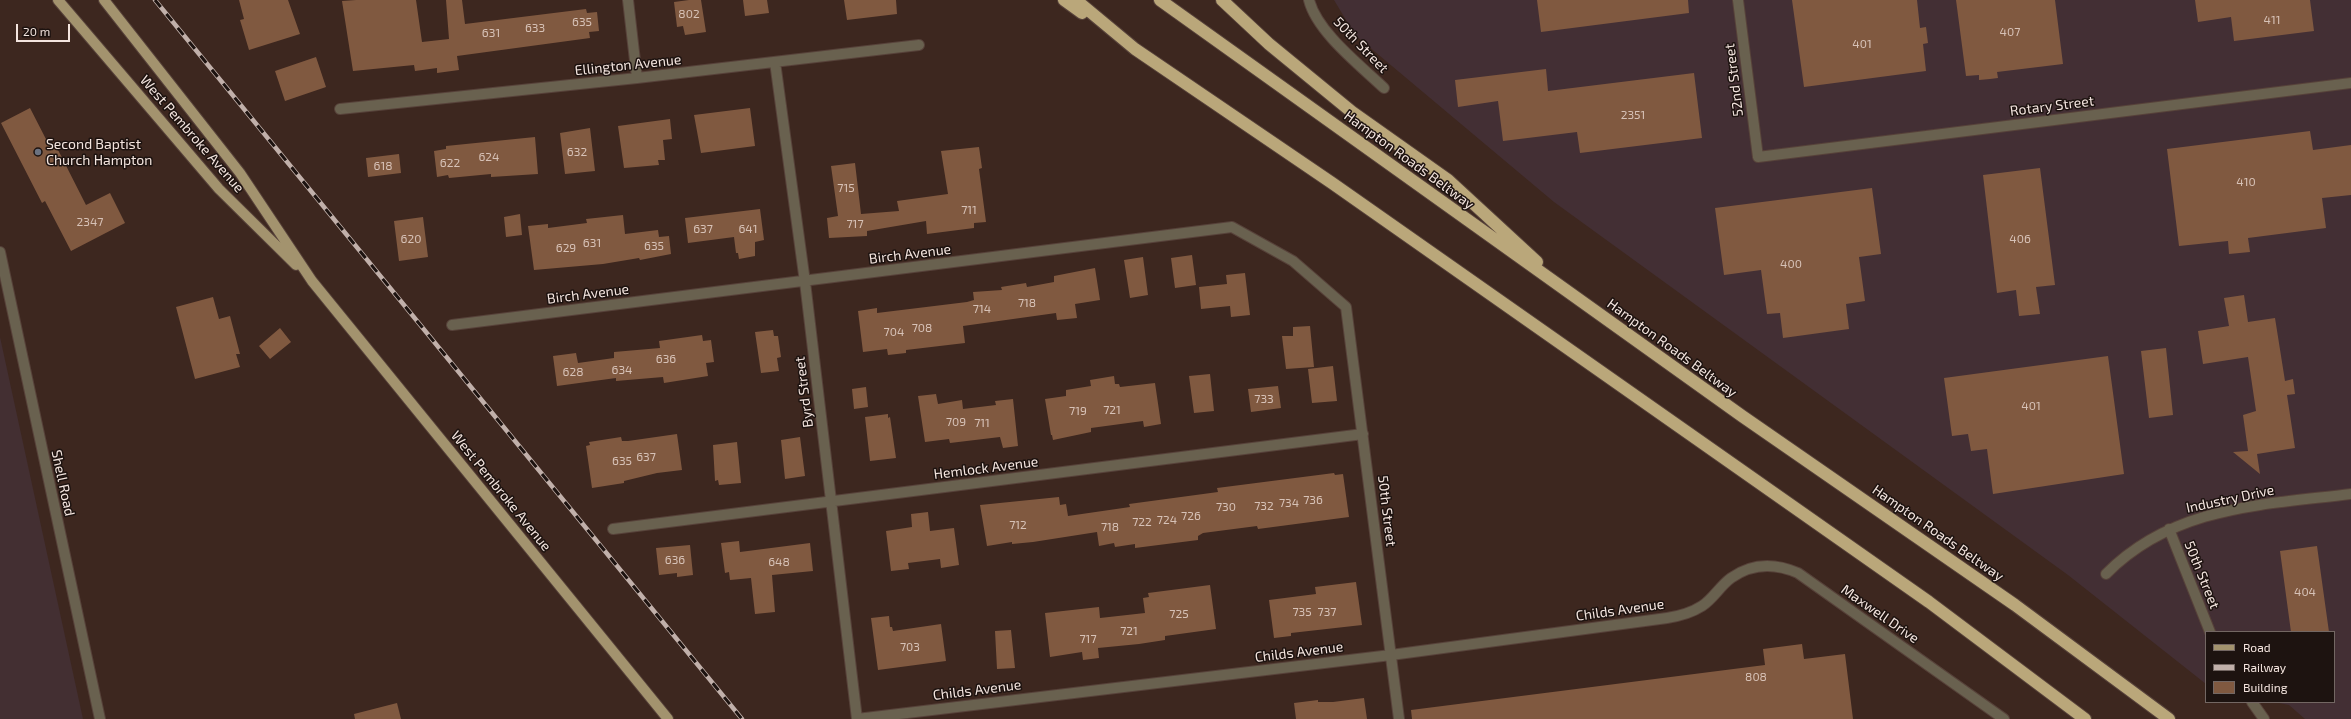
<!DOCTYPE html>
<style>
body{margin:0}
#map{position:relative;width:2351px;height:719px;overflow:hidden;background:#3d271f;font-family:"Exo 2",sans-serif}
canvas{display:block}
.legend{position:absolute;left:2205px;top:631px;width:130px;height:72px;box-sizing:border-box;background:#1d1310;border:1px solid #736763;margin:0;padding:5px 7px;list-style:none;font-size:12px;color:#f4e5df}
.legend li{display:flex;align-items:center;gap:8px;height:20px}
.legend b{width:20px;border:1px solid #736763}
.scale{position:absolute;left:16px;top:24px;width:54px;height:18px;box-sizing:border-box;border:2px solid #f4e5df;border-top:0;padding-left:5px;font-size:12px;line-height:14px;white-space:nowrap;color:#f4e5df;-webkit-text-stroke:3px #1d1310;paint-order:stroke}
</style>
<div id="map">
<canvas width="2351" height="719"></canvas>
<ul class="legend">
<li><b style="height:5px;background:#a3936e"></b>Road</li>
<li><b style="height:5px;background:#c1b0aa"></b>Railway</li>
<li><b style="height:11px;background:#805940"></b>Building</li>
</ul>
<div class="scale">20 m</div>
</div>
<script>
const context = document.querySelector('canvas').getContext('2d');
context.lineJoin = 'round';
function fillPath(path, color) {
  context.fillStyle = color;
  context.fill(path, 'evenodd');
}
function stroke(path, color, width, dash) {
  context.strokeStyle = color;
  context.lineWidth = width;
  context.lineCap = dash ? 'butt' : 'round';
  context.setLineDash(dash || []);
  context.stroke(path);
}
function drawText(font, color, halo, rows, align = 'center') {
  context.font = font + ' "Exo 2",sans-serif';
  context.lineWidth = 3;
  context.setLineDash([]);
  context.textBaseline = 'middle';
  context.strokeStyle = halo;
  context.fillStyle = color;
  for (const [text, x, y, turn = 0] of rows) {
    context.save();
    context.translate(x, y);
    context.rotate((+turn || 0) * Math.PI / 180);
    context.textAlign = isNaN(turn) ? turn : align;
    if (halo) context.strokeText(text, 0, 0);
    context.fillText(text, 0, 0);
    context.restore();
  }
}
fillPath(new Path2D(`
 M0 337 83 719H0Z`), '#432f32');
fillPath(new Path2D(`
 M1334 0H2351V719H2305L2289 705 2274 702H2334V632H2206V684L2068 575 1554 202 1355 35Z`), '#432f34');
fillPath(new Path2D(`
 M239 0H288L300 34 249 50 240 20 244 19Z
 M356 0H416L422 42 449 39 446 0H462L465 24 586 9 587 13 597 12 599 31 589 32 590 38 457 56 459 70 437 73V68L415 71 414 65 353 71 342 1Z
 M689 0H701L706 32 685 35 683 26 677 27 674 2Z
 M743 0H767L769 13 745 16Z
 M844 0H896L897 14 847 20Z
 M1537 0H1688L1689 13 1541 32Z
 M1792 0H1917L1920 28 1926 27 1928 43 1923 44 1926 71 1804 87Z
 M1956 0H2055L2063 64 1997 72 1998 78 1990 79 1979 80V75L1966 76Z
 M2195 0H2310L2314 31 2234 41 2231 17 2198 22Z
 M316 57 326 87 285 101 275 71Z
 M1546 69 1548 91 1694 73 1702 138 1580 153 1577 132 1503 141 1498 101 1458 107 1455 80Z
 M30 108 49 145 54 142 86 205 110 193 125 223 71 251 45 201 42 203 1 123Z
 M750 108 755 146 701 153 694 115Z
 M670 119 672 139 663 140 665 160H658L659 165 624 168 618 126Z
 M590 128 595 171 565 174 560 133Z
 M2310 131 2313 150 2351 145V195L2322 198 2326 228 2248 238 2250 252 2229 254 2228 241 2179 246 2167 149Z
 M535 137 538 174 491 177V174L449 178 448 175 437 177 434 151 446 149V146Z
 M979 147 982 168 979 169 986 222 974 223V228L927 234 926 221 867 231V236L829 238 827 218 838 216 831 166 855 163 861 214 899 211 897 201 948 194 941 151Z
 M399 154 401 173 368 177 366 158Z
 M2040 168 2055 285 2036 287 2040 314 2019 316 2016 290 1997 293 1983 175Z
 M1872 188 1881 254 1859 257 1865 301 1846 304 1849 329 1783 338 1780 313 1767 314 1761 270 1724 275 1715 208Z
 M760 209 764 240 755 242V256L739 259 738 253H736L734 237 688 243 685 218Z
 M520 214 522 235 506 237 504 217Z
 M623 215 625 234 658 230 659 237 669 236 671 254 640 260 639 258 603 264 534 270 528 226 548 224V228L587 223 586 219Z
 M423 217 428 257 399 261 394 221Z
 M1192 255 1196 285 1175 288 1171 258Z
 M1143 257 1148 295 1130 298 1124 260Z
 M1095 268 1100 300 1075 304 1077 318 1057 320 1056 313 963 326 965 343 906 350V353L888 355 887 349 863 352 858 311 877 308V313L967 302 974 300 973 292 1002 290 1001 287 1026 283 1027 287 1054 282V276Z
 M1245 273 1250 315 1231 317 1230 306 1201 309 1199 287 1227 284 1226 275Z
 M2244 295 2248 322 2275 318 2285 381 2293 379 2295 394 2287 395 2295 448 2257 454 2260 474 2233 452 2248 451 2243 415 2256 411 2248 357 2203 364 2198 331 2229 326 2224 298Z
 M213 297 219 319 230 316 240 354H236L240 367 195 379 176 307Z
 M1310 326 1314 367 1286 369 1282 336H1293V327Z
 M280 328 291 342 270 359 259 346Z
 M773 330 774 336H778L781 357 777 358 779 371 761 373 755 332Z
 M702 335 703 341 711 340 714 362 706 363 708 376 664 383 663 377 616 381V378L557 386 553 356 576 353 578 363 614 358V352L660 348 659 341Z
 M2166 348 2173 415 2149 418 2141 351Z
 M2108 356 2124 474 1993 494 1987 449 1971 451 1968 434 1952 436 1944 378Z
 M1333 366 1337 401 1312 403 1308 369Z
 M1210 374 1214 411 1194 413 1189 376Z
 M1114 376 1115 384H1119L1120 387 1155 383 1161 424 1144 427 1143 421 1091 428V432L1053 440 1052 435H1051L1045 399 1066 396V390L1091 386 1090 380Z
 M1278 386 1281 408 1251 412 1248 389Z
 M866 387 868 407 854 409 852 389Z
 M936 394 938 404 962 400 963 409 996 405 995 401 1013 399 1018 446 1003 448 1000 437 950 443 949 439 925 442 918 396Z
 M888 414V418L890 417 896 458 870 461 865 417Z
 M677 434 682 470 657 473 624 481V483L592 488 586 446 590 445 589 442 621 437 622 441H628Z
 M800 437 805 476 785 479 781 440Z
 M737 442 741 483 719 485 718 480 715 481 713 445Z
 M1334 473 1335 475 1343 474 1349 517 1258 529 1257 526 1203 533 1198 536V540L1135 548V544L1115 547 1114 543 1099 546 1097 532 1033 542 1012 544V542L987 546 980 505 1059 497 1060 505 1066 504 1068 516 1130 507 1129 504 1218 492 1217 488Z
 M928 512 930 531 954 528 959 565 941 568 940 559 908 563 909 569 891 571 886 531 912 527 911 514Z
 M739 541 740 552 810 543 813 571 772 575 775 612 755 614 751 578 730 580 729 572 725 573 721 543Z
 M690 545 693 575 677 577V573L659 575 656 548Z
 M2317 546 2329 632H2291L2280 551Z
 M1356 582 1362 625 1291 633V636L1274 638 1269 600 1316 594 1315 587Z
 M1210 585 1216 629 1165 636V640L1139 644 1098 648 1099 658 1083 660 1082 652 1050 657 1045 613 1099 607 1100 618 1145 613 1143 598 1149 597 1148 593Z
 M889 616 890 627H892L893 631 941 624 946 661 878 670 871 618Z
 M1011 630 1015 668 997 669 995 631Z
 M1802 644 1804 659 1845 654 1853 719H1412L1411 710 1765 665 1763 649Z
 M1364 698 1367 719H1296L1294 703 1318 700V702H1333Z
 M397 703 401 719H355L354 714Z`), '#805940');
const minor = new Path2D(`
 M628 0 637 78
 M1309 0C1317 32 1360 65 1384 88
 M1738 0 1758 157 2351 83
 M775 62 805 282 857 719
 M340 109 637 78 919 45
 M0 252 100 719
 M452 325 1232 227 1293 261 1346 307 1399 719
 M613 529 1363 434
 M2169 529 2210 632
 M2106 574C2173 506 2262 505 2351 494
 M2252 702 2264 719
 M857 719 1391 655 1667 618C1680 616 1691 613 1702 606 1713 599 1720 586 1731 578 1752 563 1775 563 1798 573L2004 719`);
const major = new Path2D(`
 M58 0 219 189 296 265
 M104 0 240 173 312 281 668 719`);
const highway = new Path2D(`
 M1064 0 1082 13
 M1076 0 1135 49 1332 183 1929 602 2085 719
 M1160 0 1742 416 2015 605 2169 719
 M1222 0 1269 44 1352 112 1448 180 1537 262`);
stroke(minor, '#57423a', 12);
stroke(major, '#57423a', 12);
stroke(highway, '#57423a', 14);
stroke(minor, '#69614f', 10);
stroke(major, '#a3936e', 10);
stroke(highway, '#baa77a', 12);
const rail = new Path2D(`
 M155 0 742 719`);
stroke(rail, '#c1b0aa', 4.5);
stroke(rail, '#1d1310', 3, [9]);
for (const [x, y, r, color] of [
 [38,152,4,"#6b7280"]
]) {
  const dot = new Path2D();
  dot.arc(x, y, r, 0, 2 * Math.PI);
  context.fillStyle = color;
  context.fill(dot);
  stroke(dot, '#1d1310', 1.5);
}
drawText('12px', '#d7c2b7', null, [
 ["802",689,14],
 ["411",2272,20],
 ["635",582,22],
 ["633",535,28],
 ["407",2010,32],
 ["631",491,33],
 ["401",1862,44],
 ["2351",1633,115],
 ["632",577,152],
 ["624",489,157],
 ["622",450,163],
 ["618",383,166],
 ["410",2246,182],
 ["715",846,188],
 ["711",969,210],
 ["2347",90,222],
 ["717",855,224],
 ["637",703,229],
 ["641",748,229],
 ["620",411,239],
 ["406",2020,239],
 ["631",592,243],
 ["635",654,246],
 ["629",566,248],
 ["400",1791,264],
 ["718",1027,303],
 ["714",982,309],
 ["708",922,328],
 ["704",894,332],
 ["636",666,359],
 ["634",622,370],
 ["628",573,372],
 ["733",1264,399],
 ["401",2031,406],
 ["721",1112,410],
 ["719",1078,411],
 ["709",956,422],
 ["711",982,423],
 ["637",646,457],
 ["635",622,461],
 ["736",1313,500],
 ["734",1289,503],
 ["732",1264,506],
 ["730",1226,507],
 ["726",1191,516],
 ["724",1167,520],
 ["722",1142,522],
 ["712",1018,525],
 ["718",1110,527],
 ["636",675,560],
 ["648",779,562],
 ["404",2305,592],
 ["735",1302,612],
 ["737",1327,612],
 ["725",1179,614],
 ["721",1129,631],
 ["717",1088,639],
 ["703",910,647],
 ["808",1756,677]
]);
drawText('14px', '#f4e5df', '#1d1310', [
 ["50th Street",1361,45,46],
 ["Ellington Avenue",628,65,-6],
 ["52nd Street",1734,80,-97],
 ["Rotary Street",2052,106,-7],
 ["West Pembroke Avenue",192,134,49],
 ["Hampton Roads Beltway",1409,160,36],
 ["Birch Avenue",910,254,-7],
 ["Birch Avenue",588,294,-7],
 ["Hampton Roads Beltway",1672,348,36],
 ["Byrd Street",804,392,-97],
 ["Hemlock Avenue",986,468,-7],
 ["Shell Road",63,483,78],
 ["West Pembroke Avenue",501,491,51],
 ["Industry Drive",2230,499,-12],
 ["50th Street",1387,511,83],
 ["Hampton Roads Beltway",1938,533,35],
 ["50th Street",2202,575,68],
 ["Childs Avenue",1620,610,-8],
 ["Maxwell Drive",1880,614,35],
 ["Childs Avenue",1299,652,-7],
 ["Childs Avenue",977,690,-7]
]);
drawText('14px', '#f4e5df', '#1d1310', [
 ["Second Baptist",46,144],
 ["Church Hampton",46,160]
], 'left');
</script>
